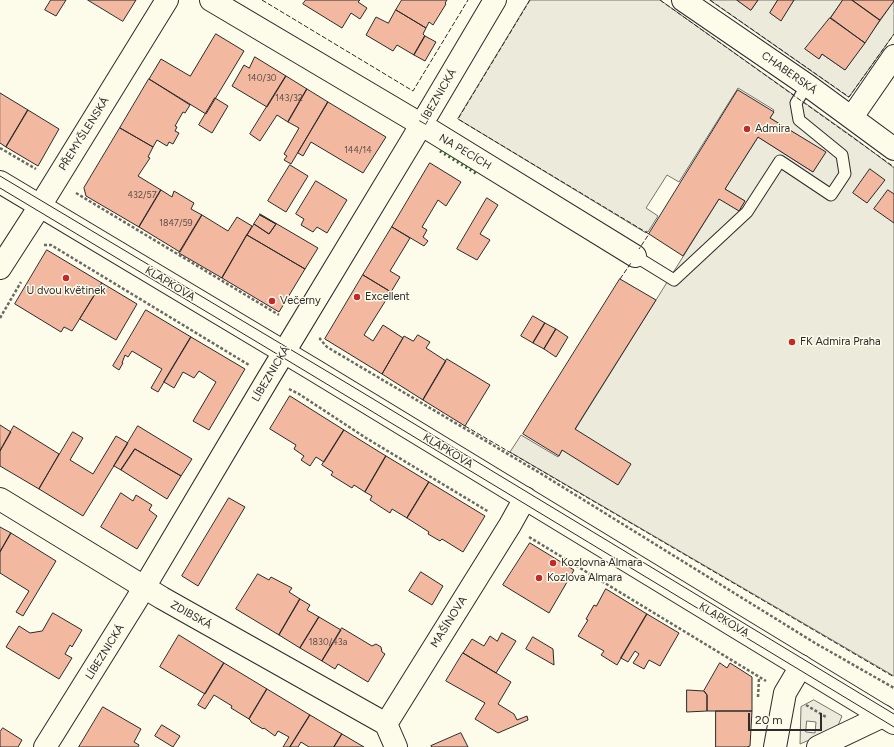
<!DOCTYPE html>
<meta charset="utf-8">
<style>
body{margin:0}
#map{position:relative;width:894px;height:747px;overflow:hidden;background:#fdfbea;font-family:Figtree,sans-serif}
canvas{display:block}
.scale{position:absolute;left:748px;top:713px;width:74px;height:18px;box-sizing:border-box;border:2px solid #2b2b2b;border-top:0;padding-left:5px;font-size:12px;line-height:14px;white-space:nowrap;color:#2b2b2b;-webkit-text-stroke:3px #fdfbea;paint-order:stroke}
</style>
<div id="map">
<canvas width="894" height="747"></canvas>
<div class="scale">20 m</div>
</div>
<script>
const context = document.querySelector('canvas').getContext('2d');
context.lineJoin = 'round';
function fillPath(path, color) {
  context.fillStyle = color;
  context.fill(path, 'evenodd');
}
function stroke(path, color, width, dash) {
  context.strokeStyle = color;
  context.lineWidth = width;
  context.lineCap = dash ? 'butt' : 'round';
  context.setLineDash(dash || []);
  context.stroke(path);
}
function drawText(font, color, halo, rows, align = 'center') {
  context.font = font + ' Figtree,sans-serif';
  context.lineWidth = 3;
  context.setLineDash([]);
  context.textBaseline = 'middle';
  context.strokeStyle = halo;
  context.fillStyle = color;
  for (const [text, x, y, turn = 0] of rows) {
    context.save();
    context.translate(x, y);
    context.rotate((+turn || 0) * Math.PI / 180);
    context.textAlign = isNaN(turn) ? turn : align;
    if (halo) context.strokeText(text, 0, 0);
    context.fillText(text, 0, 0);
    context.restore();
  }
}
const green = new Path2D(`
 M530 0H660L853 137 894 168V676L510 452 521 435 558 457 719 199 745 201 725 189 758 137 813 172 825 152 770 118 774 110 738 88 679 182 667 175 646 208 658 216 648 232 646 231V233L458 119Z
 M710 0H737L751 10 758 0H778L770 13 781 20 794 0H843L830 18 819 59 822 54 845 70 894 1V34L849 97Z
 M814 700 842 716 837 728 800 744 801 707ZM807 721 816 722 815 733 806 732Z`);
fillPath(green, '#ecebdb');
stroke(green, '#74746e', 1);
const building = new Path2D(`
 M51 0H66L56 16 45 10Z
 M88 0H136L123 21Z
 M306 0H360L358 2 367 8 360 19 351 13 342 28 303 4Z
 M402 0H447L445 3 446 4 433 25 429 22 426 28 396 10Z
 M737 0H758L751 10Z
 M778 0H794L781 21 770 13Z
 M843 0H852L880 20 865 43 831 18Z
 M852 0H894V1L880 20Z
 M396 10 426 28 423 34 425 36 414 55 397 45 393 51 366 35 376 17 388 23Z
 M830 18 865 43 845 70 822 54 819 59 805 49Z
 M216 34 244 51 206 114 149 79 161 59 190 76Z
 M425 36 436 42 425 61 414 55Z
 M255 57 286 76 267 107 232 86 244 65 249 68Z
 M286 76 307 89 288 122 277 115 260 141 250 134Z
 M149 79 190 105 185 113 183 112 175 126 177 127 175 131 179 133 173 144 169 142 167 146 157 140 153 147 120 128Z
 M307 89 328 102 291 164 284 160 287 156 284 154 299 128 288 122Z
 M738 90 774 112 770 118 826 152 813 172 758 137 725 189 745 201 739 211 719 199 683 256 649 234Z
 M0 93 28 110 6 147 0 143Z
 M215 98 228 106 212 133 199 125Z
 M328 102 386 137 363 173 311 142 303 156 298 153Z
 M28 110 59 129 38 166 6 147Z
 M120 128 153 147 148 157 150 158 138 176 161 190 139 227 86 196 84 188Z
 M430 163 461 182 446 206 438 200 422 227 427 230 423 237 428 241 424 246 392 227Z
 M290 165 308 176 286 212 268 201Z
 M870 169 885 180 867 203 853 193Z
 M316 181 347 200 327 233 317 227 313 232 301 225 304 219 296 214Z
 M161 190 172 197 174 191 194 203 191 209 202 215 180 252 139 227Z
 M888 190 894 194V223L874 209Z
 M487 198 498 205 480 234 490 240 477 260 457 249Z
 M260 214 318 248 305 269 247 235 254 224 269 234 276 224 260 215Z
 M202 215 228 231 237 217 252 226 222 278 179 253Z
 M260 215 276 224 269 234 254 224Z
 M392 227 410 238 390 271 400 277 391 292 363 275Z
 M247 235 305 269 279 312 222 278Z
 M47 250 102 283 72 331 64 327 61 332 15 304Z
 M363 275 391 292 364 335 373 341 383 325 403 338 382 374 325 339Z
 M620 279 656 300 575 429 631 464 618 485 562 450 559 456 523 434Z
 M102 283 137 304 116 340 80 319Z
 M146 310 191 337 158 392 151 388 162 369 132 351 128 357 125 355 122 363H123L119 370 113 366Z
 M533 316 545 323 533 343 521 336Z
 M545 323 556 329 544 349 533 343Z
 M556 329 568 337 556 357 544 349Z
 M418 335 430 342 426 348 446 361 423 400 382 374 404 336 413 341Z
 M191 337 245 369 209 430 193 421 216 382 199 371 194 378 183 372 174 388 164 382Z
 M447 359 490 385 465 426 423 400Z
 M290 396 344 430 324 462 316 457 310 466 301 460 304 456 294 449 296 445 270 429Z
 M0 425 11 432 0 451Z
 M14 426 59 454 39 489 0 466V451Z
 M138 426 192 459 181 476 135 449 121 470 114 466Z
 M344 430 386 456 365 492 354 485 352 488 331 475 333 472 322 465Z
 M73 432 83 438 70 460 93 474 116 436 128 443 83 516 39 489Z
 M135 449 181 476 167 499 121 470Z
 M386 456 429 482 407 518 392 509 390 513 370 500 372 496 365 492Z
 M429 482 485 516 463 552 442 539 440 541 428 534 429 532 407 518Z
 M121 493 133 501 136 495 152 505 149 510 157 516 137 549 101 527Z
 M229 498 245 507 198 586 182 576Z
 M0 527 11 533 0 552Z
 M11 533 56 561 23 616 16 612 29 591 0 573V552Z
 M530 543 574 570 549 613 503 585Z
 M421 572 443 586 432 605 409 591Z
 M258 574 269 580 271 577 292 588 289 592 300 599 279 635 236 609Z
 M606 589 647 614 617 665 601 655 604 651 578 636 588 620 586 619 594 605 596 606Z
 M300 599 310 605 307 610 319 617 300 648 279 635Z
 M53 613 82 630 72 647 70 645 65 654 72 658 59 679 6 647 19 626 30 633 42 631Z
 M647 614 679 633 660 666 649 660 644 669 633 663 639 654 635 651 628 662 621 658Z
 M319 617 341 630 322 661 300 648Z
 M342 628 372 646 376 644 381 647 382 652 385 654 368 682 338 664 335 669 322 661Z
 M502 633 516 641 496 673 463 653 472 639 484 646 490 636 497 641Z
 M179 635 224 663 205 694 160 667Z
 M533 637 553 649 554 665 526 649Z
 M463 653 511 682 498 704 514 714 517 720 527 716 528 720 498 733 475 719 485 703 446 681Z
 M224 663 267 689 249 719 231 708 232 706 214 695 205 709 198 705Z
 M720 663 727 668 730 663 752 677V711H707V695L704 691Z
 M267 689 310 715 290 747H283L289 737 278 731 275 736 264 728 263 729 251 722V721L249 719Z
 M687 690 704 691 707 695V711L687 712Z
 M103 707 141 729 134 742 139 745 138 747H79Z
 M716 711H752L750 746 747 747H716Z
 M310 715 342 734 334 747H309L301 742 298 747H290Z
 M162 725 180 736 173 747 155 736Z
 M3 728 22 740 18 747H0V732Z
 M461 733 468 747H432L431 746Z
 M342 734 364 747H334Z`);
fillPath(building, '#f2b8a0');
stroke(building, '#2b2b2b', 1);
const lane = new Path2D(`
 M635 256 674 280 747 212 780 161 831 195 845 174 842 155 799 120 796 103 807 85`);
const street = new Path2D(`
 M211 0 422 125 635 256
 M683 0 807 85 894 149
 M852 117 894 56
 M0 268 40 206 167 0
 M0 499 162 598 386 724
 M386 724 510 525 525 498
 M386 724 396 747
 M45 747 136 601 269 377 411 142 495 0
 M775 747 785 693 801 666
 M818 747 883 716`);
const secondary = new Path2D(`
 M0 182 314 370 894 723`);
stroke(lane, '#2b2b2b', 13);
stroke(street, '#2b2b2b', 24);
stroke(secondary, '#2b2b2b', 24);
stroke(new Path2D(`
 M0 148 36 169
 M76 193 279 315
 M44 245H51L249 365
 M0 318 21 282
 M321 338 320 339 327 347 540 473 815 643 894 688
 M289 389 299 394 366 438 489 512
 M529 537 766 681
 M758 697 759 678
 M806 705 826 717`), '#6a6964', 2.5, [3, 2]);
stroke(lane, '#fdfbea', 11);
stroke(street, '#fdfbea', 22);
stroke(secondary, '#fdfbea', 22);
stroke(new Path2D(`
 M0 176 350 385 894 714
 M0 188 282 357 894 727`), '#2b2b2b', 1);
stroke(new Path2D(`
 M440 151 477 174`), '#34623c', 3, [2, 3]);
stroke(new Path2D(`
 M262 0 413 91 468 0
 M530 0 458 119 649 234 639 249
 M660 0 894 167
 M710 0 849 97 894 34
 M620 279 631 263
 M465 426 894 677`), '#2b2b2b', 1, [5, 2]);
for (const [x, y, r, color] of [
 [747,129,4,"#c62828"],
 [66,278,4,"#c62828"],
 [357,297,4,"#c62828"],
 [272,301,4,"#c62828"],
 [792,342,4,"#c62828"],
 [553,563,4,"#c62828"],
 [539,578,4,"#c62828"]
]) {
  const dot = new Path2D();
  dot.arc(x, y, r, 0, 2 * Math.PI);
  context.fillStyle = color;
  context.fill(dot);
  stroke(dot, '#fdfbea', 1.5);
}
drawText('9px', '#5d4e48', null, [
 ["140/30",262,78],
 ["143/32",289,98],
 ["144/14",358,150],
 ["432/57",142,195],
 ["1847/59",176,223],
 ["1830/43a",328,642]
]);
drawText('11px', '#2b2b2b', '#fdfbea', [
 ["CHABERSKÁ",789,73,35],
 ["LÍBEZNICKÁ",438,97,-60],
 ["PŘEMYŠLENSKÁ",84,134,-58],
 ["NA PECÍCH",465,152,31],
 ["KLAPKOVA",170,284,31],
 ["LÍBEZNICKÁ",271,374,-59],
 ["KLAPKOVA",448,451,31],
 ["ZDIBSKÁ",191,615,29],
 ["KLAPKOVA",724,620,31],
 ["MAŠÍNOVA",449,622,-58],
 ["LÍBEZNICKÁ",105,652,-58]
]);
drawText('11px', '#2b2b2b', '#fdfbea', [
 ["Admira",755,129],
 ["U dvou květinek",66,291,"center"],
 ["Excellent",365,297],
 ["Večerny",280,301],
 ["FK Admira Praha",800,342],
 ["Kozlovna Almara",561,563],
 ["Kozlova Almara",547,578]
], 'left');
</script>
